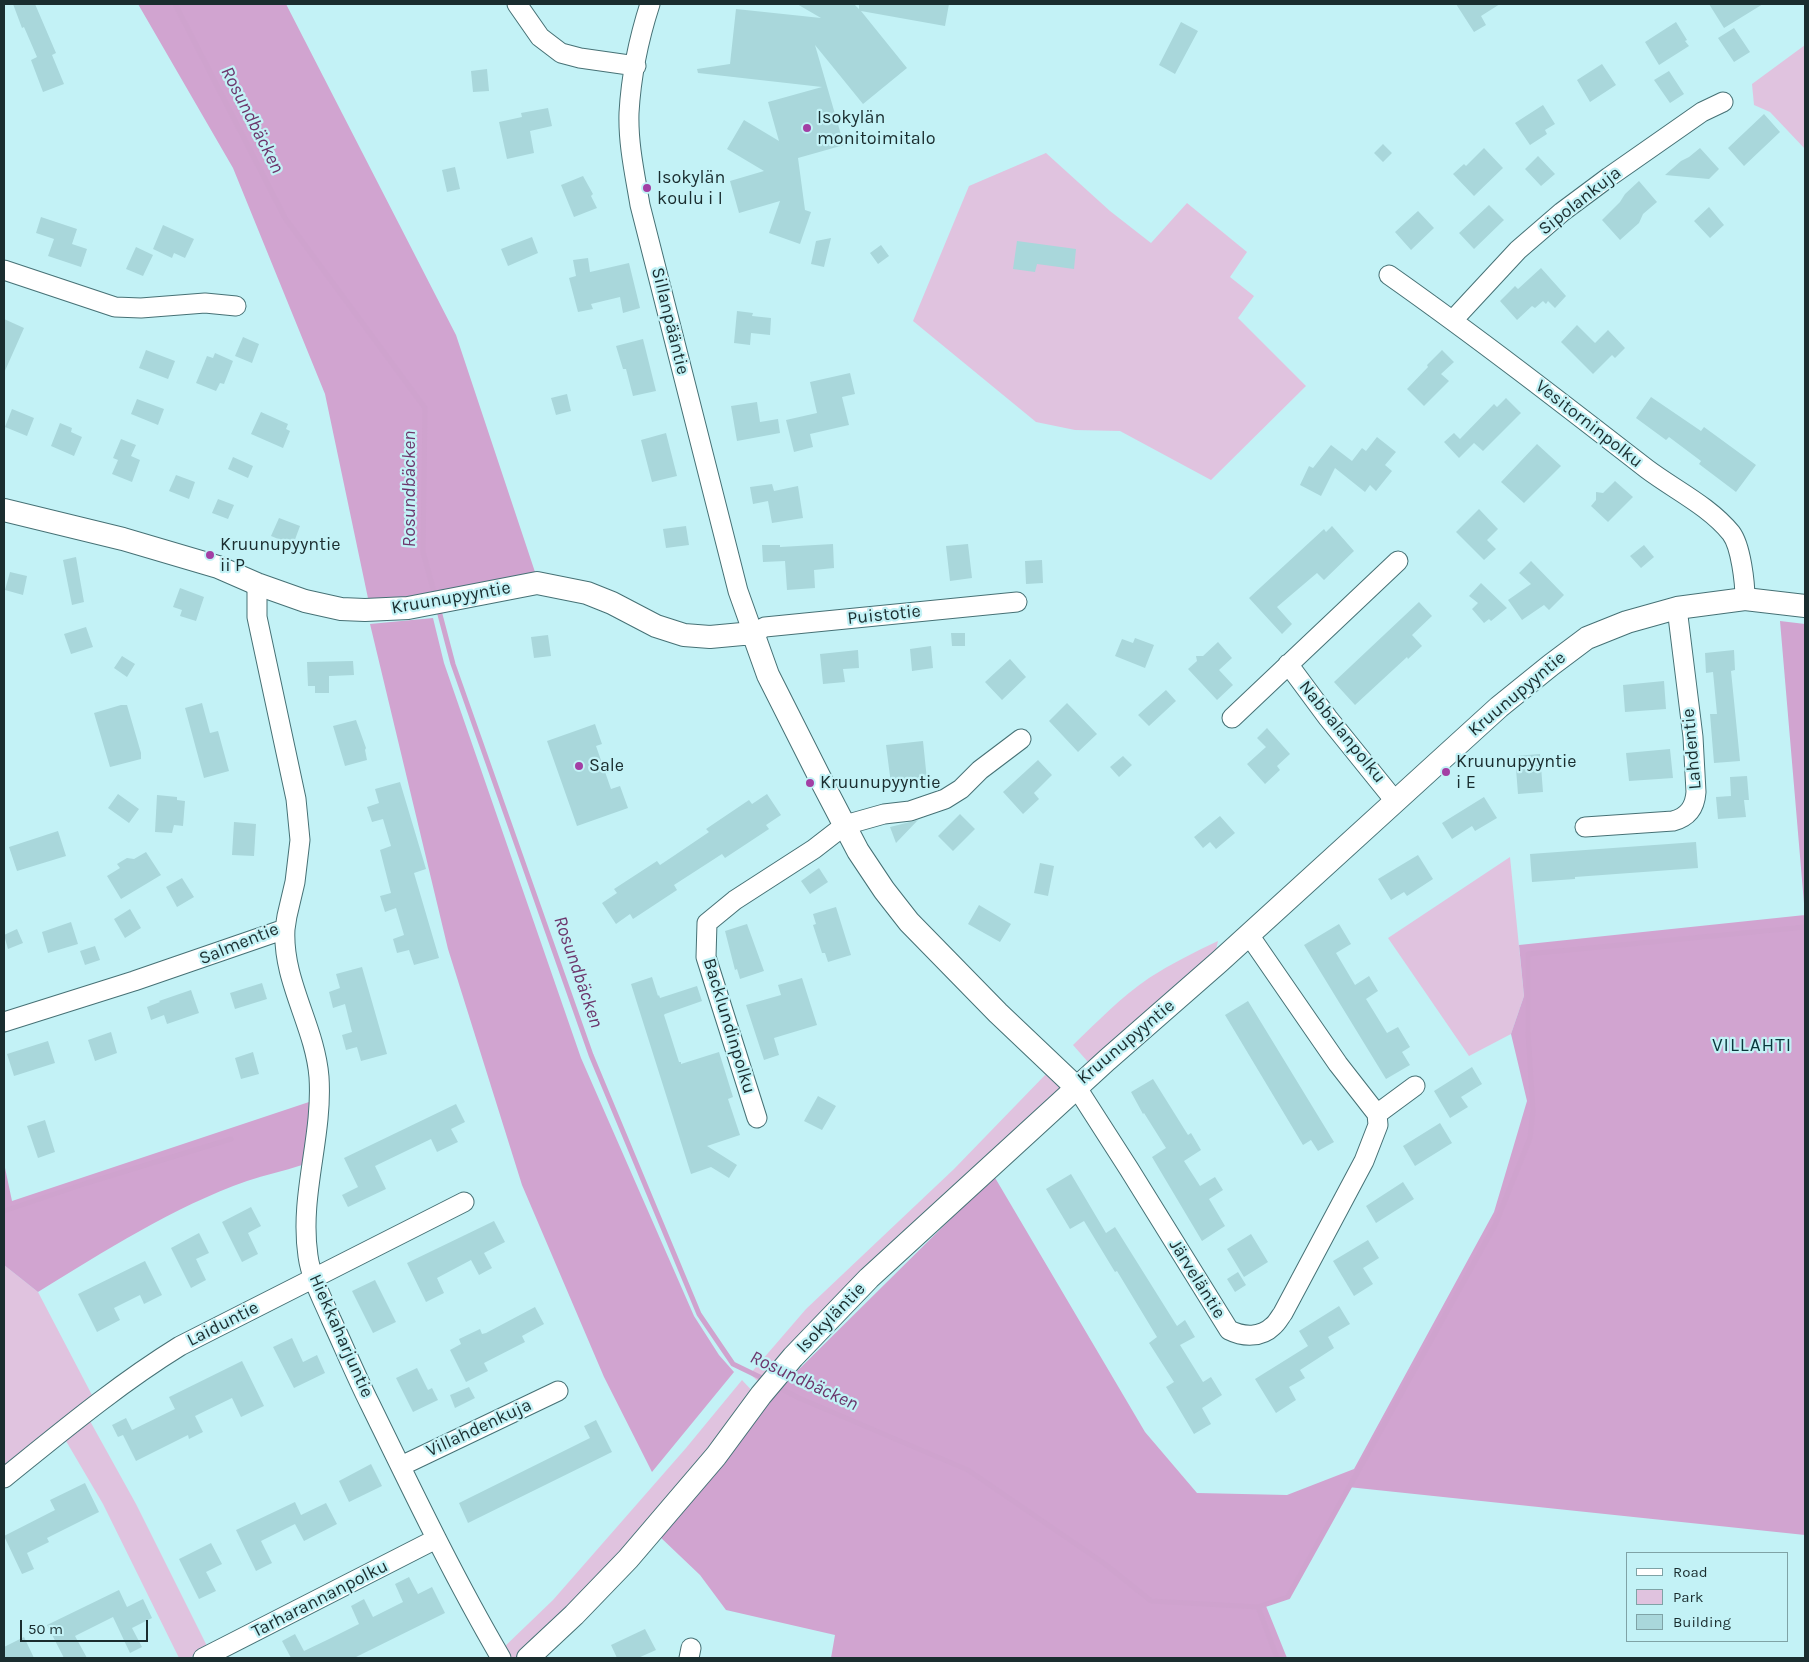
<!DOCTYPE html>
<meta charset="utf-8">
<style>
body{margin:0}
#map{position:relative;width:1809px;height:1662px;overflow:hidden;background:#c3f2f6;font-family:Karla,sans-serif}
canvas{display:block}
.frame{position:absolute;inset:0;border:5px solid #1a2d2f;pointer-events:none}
.legend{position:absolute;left:1626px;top:1552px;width:162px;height:90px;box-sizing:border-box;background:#c3f2f6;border:1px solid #7fa3a6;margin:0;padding:6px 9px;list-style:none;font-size:15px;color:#1a2d2f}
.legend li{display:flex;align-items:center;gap:10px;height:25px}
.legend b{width:25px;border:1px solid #7fa3a6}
.scale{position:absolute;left:20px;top:1620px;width:128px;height:22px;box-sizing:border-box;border:2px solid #1a2d2f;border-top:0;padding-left:6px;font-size:15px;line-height:18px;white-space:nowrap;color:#1a2d2f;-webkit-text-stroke:4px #c3f2f6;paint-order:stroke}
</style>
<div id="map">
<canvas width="1809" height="1662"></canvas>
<div class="frame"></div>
<ul class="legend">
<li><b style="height:6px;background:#fff"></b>Road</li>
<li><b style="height:14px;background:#e0c3df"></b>Park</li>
<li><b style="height:14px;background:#a9d7db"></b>Building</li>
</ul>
<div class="scale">50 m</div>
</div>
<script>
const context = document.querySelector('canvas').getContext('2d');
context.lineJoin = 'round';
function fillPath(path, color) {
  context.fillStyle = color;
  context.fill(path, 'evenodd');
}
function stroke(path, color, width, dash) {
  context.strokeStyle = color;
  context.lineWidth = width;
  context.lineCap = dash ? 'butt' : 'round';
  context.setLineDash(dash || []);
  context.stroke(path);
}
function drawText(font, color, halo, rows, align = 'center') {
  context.font = font + ' Karla,sans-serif';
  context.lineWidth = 4.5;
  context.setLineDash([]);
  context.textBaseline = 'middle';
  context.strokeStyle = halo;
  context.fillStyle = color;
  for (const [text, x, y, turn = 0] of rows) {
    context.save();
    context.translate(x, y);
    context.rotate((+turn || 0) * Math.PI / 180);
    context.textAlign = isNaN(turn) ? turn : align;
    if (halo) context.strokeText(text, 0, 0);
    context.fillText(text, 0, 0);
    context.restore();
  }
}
fillPath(new Path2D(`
 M1805 45V149L1770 112 1754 105 1752 84Z
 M1046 153 1110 211 1151 243 1187 203 1247 252 1230 277 1254 296 1238 318 1306 386 1211 480 1120 431 1075 430 1036 422 913 321 969 186Z
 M1510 857 1524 996 1511 1034 1469 1056 1388 938Z
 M1218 941 1216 950 1088 1062 1073 1045C1096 1023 1122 996 1149 978 1171 964 1194 952 1218 941Z
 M1048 1072 1064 1088 764 1387 750 1374 806 1309 954 1169Z
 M4 1265 38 1292 93 1397 4 1467Z
 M742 1380 756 1395 674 1496 520 1658H508L502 1649 553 1600 686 1448Z
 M90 1421 136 1504 208 1648 189 1658H179L103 1504 66 1441Z`), '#e0c3df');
fillPath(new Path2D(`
 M138 4H286L456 335 536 575 419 598 369 603 325 394 233 168Z
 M433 618 444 663 581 1058 694 1316 719 1355 734 1372 652 1472 604 1377 522 1185 448 949 370 624Z
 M1780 621 1805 624V1535L1348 1487 1288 1597 1266 1606 1287 1658H831L835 1635 726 1610 700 1575 658 1535 758 1417 784 1384 994 1176 1145 1432 1197 1493 1287 1495 1354 1469 1494 1212 1527 1101 1511 1034 1524 996 1519 945 1805 915Z
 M309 1102 308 1128 302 1165C284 1171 265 1175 247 1181 173 1207 105 1251 38 1292L4 1265V1163L12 1201Z`), '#d1a4d0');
stroke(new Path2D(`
 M175 4 285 218 425 408 423 552 435 596
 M438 607 453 664 591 1055 699 1314 733 1364 766 1380
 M4 1211 87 1183 231 1139
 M776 1386 799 1398 968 1470 1105 1564 1151 1601 1258 1607 1277 1658
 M1258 1607 1288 1597 1495 1225 1530 1138 1533 1111 1528 1032V954L1805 927`), '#cfa3ce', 5);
fillPath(new Path2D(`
 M13 4H35L56 53 52 55 64 84 43 92 31 60 37 57 24 27 22 28Z
 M797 4H854L859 9V4H949L945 26 861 11 907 68 863 104 815 45 844 145 798 158 805 210 811 212 800 244 769 233 780 201 739 213 730 181 764 171 727 149 744 120 779 141 768 102 822 87 698 73 697 69 730 64 736 9 821 18Z
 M1456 4H1500L1481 16 1486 25 1474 32Z
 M1709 4H1763L1724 28Z
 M1181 22 1198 31 1175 74 1159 65Z
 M1676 22 1687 40 1685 41 1689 46 1659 65 1645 42Z
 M1734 28 1750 52 1734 62 1718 38Z
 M1602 64 1616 85 1590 102 1577 80Z
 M487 69 489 91 473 92 471 71Z
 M1669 71 1684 94 1670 103 1654 80Z
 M1543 105 1555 124 1545 130 1547 134 1530 145 1515 123Z
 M548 108 552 126 530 131 534 153 507 159 499 122 522 117 521 113Z
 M1764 114 1780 132 1744 166 1728 148Z
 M1383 144 1392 153 1383 162 1374 153Z
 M1484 148 1503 168 1474 196 1453 174 1464 164 1466 166Z
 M1700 148 1719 169 1709 179 1665 175 1681 161 1689 157Z
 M1538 156 1555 174 1541 186 1525 169Z
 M455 167 460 189 447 192 442 170Z
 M583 176 593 194 591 196 597 208 574 217 561 185Z
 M1639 181 1657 202 1643 214 1639 223 1620 240 1602 220 1620 202 1625 194Z
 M1489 205 1504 220 1474 249 1459 233Z
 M1709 207 1724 225 1710 238 1694 221Z
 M1418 211 1434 228 1411 250 1395 232Z
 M41 217 77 229 72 244 87 249 81 267 48 256 54 239 36 233Z
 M163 225 194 239 185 258 174 253 172 258 153 249Z
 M532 237 538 253 508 266 501 249Z
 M831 238 824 267 811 264 816 241Z
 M1017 241 1076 249 1074 269 1037 264 1035 272 1013 269Z
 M881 245 889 256 878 264 870 253Z
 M136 247 153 255 143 276 126 269Z
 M588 258 590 272 629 263 640 308 623 313 620 297 591 304 593 309 578 312 569 278 576 276 573 260Z
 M1541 268 1566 296 1555 308 1548 301 1546 304 1543 301 1535 308 1532 306 1517 320 1500 301 1515 286 1518 289Z
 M737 311 753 313 752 316 771 318 770 335 751 333 750 345 734 343Z
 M4 319 24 328 4 373Z
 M1577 325 1595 343 1608 330 1625 348 1615 358 1612 355 1593 374 1561 342Z
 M243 337 259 344 252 363 235 356Z
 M643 339 656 391 633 396 626 369H623L616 346Z
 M146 350 175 361 168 379 139 368Z
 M1442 350 1454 362 1441 374 1449 381 1424 406 1407 389 1428 367 1427 365Z
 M215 353 233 361 224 384 220 383 216 391 196 383 207 356 213 358Z
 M850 373 855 394 842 397 849 425 810 434 813 447 794 452 786 420 817 413 810 382Z
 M567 394 571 411 556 415 551 398Z
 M1651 397 1701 431 1704 427 1756 465 1736 492 1699 464 1701 461 1669 437 1666 440 1636 418Z
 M1506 398 1521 413 1483 451 1474 443 1459 458 1444 442 1454 433 1460 439 1494 404 1497 407Z
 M137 399 164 409 158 425 131 414Z
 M757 402 760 422 778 419 780 433 737 441 731 406Z
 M12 409 34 418 27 436 5 427Z
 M261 412 288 424 286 429 290 431 283 448 251 434Z
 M60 423 72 428 71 432 82 437 74 456 51 446Z
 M666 433 677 476 652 482 641 440Z
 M1377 437 1396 452 1385 465 1392 471 1376 491 1370 485 1365 492 1335 468 1321 496 1300 485 1309 466 1313 468 1331 445 1352 461 1362 448 1366 451Z
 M121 439 136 445 131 456 140 460 132 482 112 474 118 460 113 458Z
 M1537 444 1561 466 1524 503 1501 482Z
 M233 457 253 466 248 478 228 469Z
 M176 475 195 482 189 499 169 491Z
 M1615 481 1633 497 1608 522 1591 506 1596 500V492L1603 493Z
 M772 484 774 491 798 486 803 518 772 523 768 501 753 504 750 487Z
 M218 499 234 505 228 519 212 513Z
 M1479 509 1498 529 1487 540 1496 549 1484 560 1456 532Z
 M279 518 300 526 293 545 271 536Z
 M686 526 689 545 666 548 663 529Z
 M1332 526 1354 551 1324 580 1317 573 1277 607 1292 624 1282 634 1249 598 1324 529 1326 532Z
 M833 544 834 568 814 570 815 588 787 590 785 561 763 562 762 545H780V547Z
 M968 544 972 578 950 581 946 546Z
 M1644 545 1654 557 1641 568 1630 556Z
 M76 557 84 602 72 605 63 560Z
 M1042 560 1043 583 1026 584 1025 561Z
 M1531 561 1564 595 1549 610 1544 605 1522 620 1508 600 1531 584 1519 573Z
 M10 572 27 576 23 595 5 590Z
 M1481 583 1507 608 1491 621 1489 619 1484 623 1472 609 1478 603 1469 596Z
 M180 588 204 597 196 621 180 616 182 610 173 607Z
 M1419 602 1432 616 1412 635 1422 646 1408 659 1407 657 1355 705 1334 682Z
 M86 627 93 647 71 654 64 634Z
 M951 633H965V646H952Z
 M548 635 551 656 534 658 531 637Z
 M1135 638 1154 645 1145 668 1115 656 1122 639 1133 643Z
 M1218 642 1232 658 1219 670 1233 685 1217 700 1188 669 1197 661 1196 656H1203Z
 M931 646 933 668 912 671 910 649Z
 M858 650 859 668 843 669 845 682 823 684 820 654Z
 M1734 650 1735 670 1731 671 1740 761 1714 763 1710 714H1717L1713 672 1706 673 1705 653Z
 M122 656 135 664 127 677 114 668Z
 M1010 659 1026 677 1002 700 985 682Z
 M353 661 354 675 329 676V693H315V686H308L307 662Z
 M1664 681 1666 709 1625 712 1623 685Z
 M1166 690 1176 701 1149 726 1138 715Z
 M202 703 210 733 218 731 229 771 204 778 185 708Z
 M1067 703 1097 734 1078 752 1049 721Z
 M121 705H127L141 753V759L110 767 94 713Z
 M356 720 366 748 365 750 367 760 345 766 333 726Z
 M595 724 602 744 596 746 611 789 620 786 628 808 577 826 547 741Z
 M1267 728 1290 754 1277 766 1280 770 1265 784 1247 764 1266 747 1257 738Z
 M923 741 927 780 891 784 886 745Z
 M1670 749 1673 778 1629 781 1626 753Z
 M1540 754 1543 792 1518 794 1515 756Z
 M1123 756 1132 765 1119 777 1110 767Z
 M1038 760 1052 775 1034 793 1039 799 1023 814 1003 792Z
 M1747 776 1749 800H1744L1746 817 1718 819 1716 797 1731 796 1730 777Z
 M400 782 426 869 414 873 439 958 414 965 409 950 397 953 393 939 404 935 396 908 385 912 380 896 391 893 380 850 391 846 383 819 372 822 367 807 379 803 375 789Z
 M118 794 139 809 129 823 108 808Z
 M767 794 781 815 766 825 769 829 725 858 722 854 674 885 677 890 633 919 630 914 616 924 602 903 617 893 614 889 657 861 660 865 675 855 709 832 706 829 749 800 752 804Z
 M157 795 177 797V800L185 801 183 826 174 825 172 833 155 832Z
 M1484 797 1497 818 1475 831 1472 826 1452 839 1442 823Z
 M960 814 975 829 953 851 938 836Z
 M1220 816 1235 833 1216 849 1210 842 1203 848 1194 837Z
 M918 820 896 843 890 827Z
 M234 822 256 824 254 856 232 855Z
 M58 831 66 856 17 871 9 847Z
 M1696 842 1698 868 1575 877V879L1532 882 1530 854Z
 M146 852 161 875 121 899 107 876 120 868 117 864 127 858 134 859Z
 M1418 855 1433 879 1407 896 1404 892 1391 900 1378 879Z
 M1040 863 1054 866 1048 896 1034 893Z
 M819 868 828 882 810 894 801 881Z
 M182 878 194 897 177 907 166 887Z
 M979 905 1011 924 1000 942 968 924Z
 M836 907 851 955 828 962 825 953H822L813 925 816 924 813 914Z
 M130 909 141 928 125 938 114 919Z
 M71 922 78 944 48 953 42 932Z
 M747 924 764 971 740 979 737 969 735 970 725 931Z
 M1339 924 1351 944 1336 953 1355 985 1369 976 1378 991 1366 999 1387 1033 1398 1027 1410 1047 1402 1052 1410 1065 1386 1079 1304 945Z
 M17 929 23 943 8 949 4 935Z
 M95 946 100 960 85 965 80 951Z
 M362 967 387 1054 361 1061 357 1047 346 1050 342 1035 352 1032 345 1004 333 1008 329 992 340 988 336 974Z
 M652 977 658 996 659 995 660 998 697 986 702 1001 665 1014 664 1015 679 1062H681V1064L719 1052 733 1097 728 1099 740 1135 707 1146 737 1165 729 1178 711 1167 691 1174 631 984Z
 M802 978 817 1025 774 1038 779 1055 764 1060 746 1005 781 995 778 985Z
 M262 983 267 999 235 1009 230 993Z
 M191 990 199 1013 167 1024 164 1015 151 1020 147 1007 160 1002 159 1001Z
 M1248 1001 1334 1142 1318 1151 1311 1140 1303 1145 1225 1015Z
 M111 1032 117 1053 95 1061 88 1040Z
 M48 1041 55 1063 14 1076 7 1054Z
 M253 1052 259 1074 241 1079 235 1058Z
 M1472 1067 1482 1084 1461 1097 1468 1107 1450 1118 1434 1091Z
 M1153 1079 1188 1135 1191 1133 1201 1150 1184 1161 1200 1186 1215 1177 1223 1190 1209 1199 1225 1226 1202 1241 1152 1157 1166 1148 1144 1113 1143 1114 1131 1092Z
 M818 1096 836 1106 822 1130 804 1121Z
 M456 1104 465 1122 451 1129 458 1142 437 1152 431 1139 375 1166 386 1189 348 1207 342 1195 358 1187 344 1158Z
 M45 1120 55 1152 38 1158 27 1126Z
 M1440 1123 1452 1143 1415 1166 1403 1146Z
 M1071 1174 1106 1233 1115 1227 1177 1326 1185 1320 1195 1337 1180 1345 1203 1382 1211 1377 1222 1395 1202 1408 1211 1424 1194 1434 1166 1387 1174 1382 1149 1343 1157 1337 1117 1271 1115 1272 1084 1221 1070 1229 1046 1189Z
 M1403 1182 1414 1199 1376 1223 1366 1206Z
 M251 1207 261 1226 248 1233 258 1254 242 1262 222 1222Z
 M494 1221 505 1242 484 1253 492 1268 479 1275 471 1260 437 1278 444 1293 426 1302 407 1263Z
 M199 1233 209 1253 196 1259 206 1280 191 1288 171 1248Z
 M1251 1234 1268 1262 1244 1277 1227 1249Z
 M1368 1240 1379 1258 1363 1268 1373 1284 1354 1296 1333 1261Z
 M145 1261 162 1295 144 1304 140 1295 114 1308 120 1320 97 1332 78 1294Z
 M1238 1272 1246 1285 1235 1292 1227 1279Z
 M375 1280 396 1322 373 1333 352 1291Z
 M1339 1306 1350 1324 1328 1337 1334 1348 1300 1370 1305 1378 1289 1387 1296 1400 1276 1413 1255 1379 1308 1346 1299 1331Z
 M535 1307 544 1324 522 1336 525 1342 484 1363 488 1371 466 1382 450 1350 461 1344 459 1339 480 1329 482 1334 486 1333Z
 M292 1338 303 1362 317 1355 325 1373 294 1388 273 1347Z
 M242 1361 264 1406 241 1417 232 1398 195 1416 203 1432 189 1439 188 1435 136 1461 123 1435 118 1437 112 1425 126 1418 132 1430 175 1409 169 1397Z
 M417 1368 428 1390 432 1388 438 1400 413 1412 396 1378Z
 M469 1387 475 1398 455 1408 450 1395Z
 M596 1420 612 1452 468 1523 459 1503 590 1438 584 1426Z
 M371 1464 382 1486 349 1502 339 1481Z
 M85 1483 99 1512 47 1538 49 1542 27 1553 34 1569 22 1574 4 1536 55 1510 50 1500Z
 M295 1502 301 1515 326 1503 337 1524 304 1541 295 1524 261 1541 272 1563 256 1571 236 1530Z
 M211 1543 222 1564 206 1572 216 1591 199 1599 179 1559Z
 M409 1577 418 1594 432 1587 445 1613 354 1658H291L282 1641 295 1634 304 1651 327 1640 359 1624 351 1606 364 1599 373 1617 403 1602 395 1584Z
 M119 1590 127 1607 143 1599 152 1618 132 1628 142 1647 130 1653 113 1617 75 1636 87 1658H64L47 1625Z
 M645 1629 656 1650 638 1658H617L611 1645Z
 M24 1637 34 1658H4V1647Z`), '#a9d7db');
const minor = new Path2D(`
 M517 4 540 37 561 53 580 58 636 66
 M650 4C639 38 631 77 629 113 628 144 635 175 640 205L738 591 753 633 765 627 1017 602
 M4 270 115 307 141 308 205 303 236 306
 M1389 275C1477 337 1562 403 1647 469 1675 490 1709 506 1731 533 1741 546 1745 583 1745 599
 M1453 320 1518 250 1562 212 1609 177 1702 112 1723 102
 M1288 664 1328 718 1395 801
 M1232 718 1398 561
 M1585 827 1673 821C1688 817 1695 807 1696 792L1693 737 1677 608
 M285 929C282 981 315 1026 319 1077 323 1137 299 1196 308 1256 311 1278 322 1298 331 1319 344 1347 356 1376 370 1404 412 1490 453 1576 501 1658
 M4 1022 134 981 285 929 287 916 295 882 300 840 296 799 257 617V584
 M1077 1088 1129 1169 1229 1330C1243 1337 1261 1338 1273 1326 1277 1323 1280 1317 1283 1313L1364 1161 1378 1125 1377 1114 1338 1064 1249 935
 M1377 1114 1415 1086
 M757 1118 706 957 707 923 735 900 814 849 845 825 884 814 910 811 945 799 961 789 980 770 1021 739
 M401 1466 558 1391
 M4 1478C61 1432 117 1385 180 1346L464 1202
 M203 1658 436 1539
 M689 1658 691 1648`);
const tertiary = new Path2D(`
 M4 510 123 539 218 567 257 584 305 601 341 609 365 610 408 608 537 583 587 593 612 603 656 626 684 635 710 637 753 633 768 675 823 784 858 851 884 890 909 922 998 1013 1077 1088
 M528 1658 574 1615 628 1559 716 1456 761 1395 793 1357 869 1278 1107 1060 1219 962 1499 707 1551 665 1587 638 1627 622 1677 608 1745 599 1805 606`);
stroke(minor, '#467175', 21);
stroke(tertiary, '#467175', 24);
stroke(minor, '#fff', 19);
stroke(tertiary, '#fff', 22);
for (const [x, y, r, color] of [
 [807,128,5,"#a33fa4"],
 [647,188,5,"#a33fa4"],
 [210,555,5,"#a33fa4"],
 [579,766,5,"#a33fa4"],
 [1446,772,5,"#a33fa4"],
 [810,783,5,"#a33fa4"]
]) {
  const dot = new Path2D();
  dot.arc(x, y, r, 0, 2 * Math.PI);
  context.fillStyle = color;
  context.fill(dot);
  stroke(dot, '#c3f2f6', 2);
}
drawText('18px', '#1a2d2f', '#c3f2f6', [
 ["Isokylän",817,118],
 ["monitoimitalo",817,139],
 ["Isokylän",657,178],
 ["koulu i I",657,199],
 ["Kruunupyyntie",220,545],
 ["ii P",220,566],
 ["Kruunupyyntie",1456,762],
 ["i E",1456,783],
 ["Sale",589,766],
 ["Kruunupyyntie",820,783]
], 'left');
drawText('18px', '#1a2d2f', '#c3f2f6', [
 ["Sipolankuja",1580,201,-38],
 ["Sillanpääntie",670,321,76],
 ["Vesitorninpolku",1589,424,38],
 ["Kruunupyyntie",451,598,-10],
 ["Puistotie",884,615,-6],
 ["Kruunupyyntie",1517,694,-40],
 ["Nabbalanpolku",1342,732,51],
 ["Lahdentie",1692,749,-95],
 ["Salmentie",239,944,-22],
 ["Backlundinpolku",729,1026,73],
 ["Kruunupyyntie",1126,1042,-40],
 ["Järveläntie",1197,1279,58],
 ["Isokyläntie",831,1318,-46],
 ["Laiduntie",223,1324,-27],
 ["Hiekkaharjuntie",341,1336,66],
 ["Villahdenkuja",479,1428,-25],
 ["Tarharannanpolku",320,1599,-27]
]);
drawText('italic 19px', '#6c366c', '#c3f2f6', [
 ["Rosundbäcken",252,120,63],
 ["Rosundbäcken",410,489,-90],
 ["Rosundbäcken",578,972,71],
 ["Rosundbäcken",804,1381,25]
]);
context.letterSpacing = '1px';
drawText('19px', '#09383c', '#c3f2f6', [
 ["VILLAHTI",1752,1046]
]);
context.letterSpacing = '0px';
</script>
